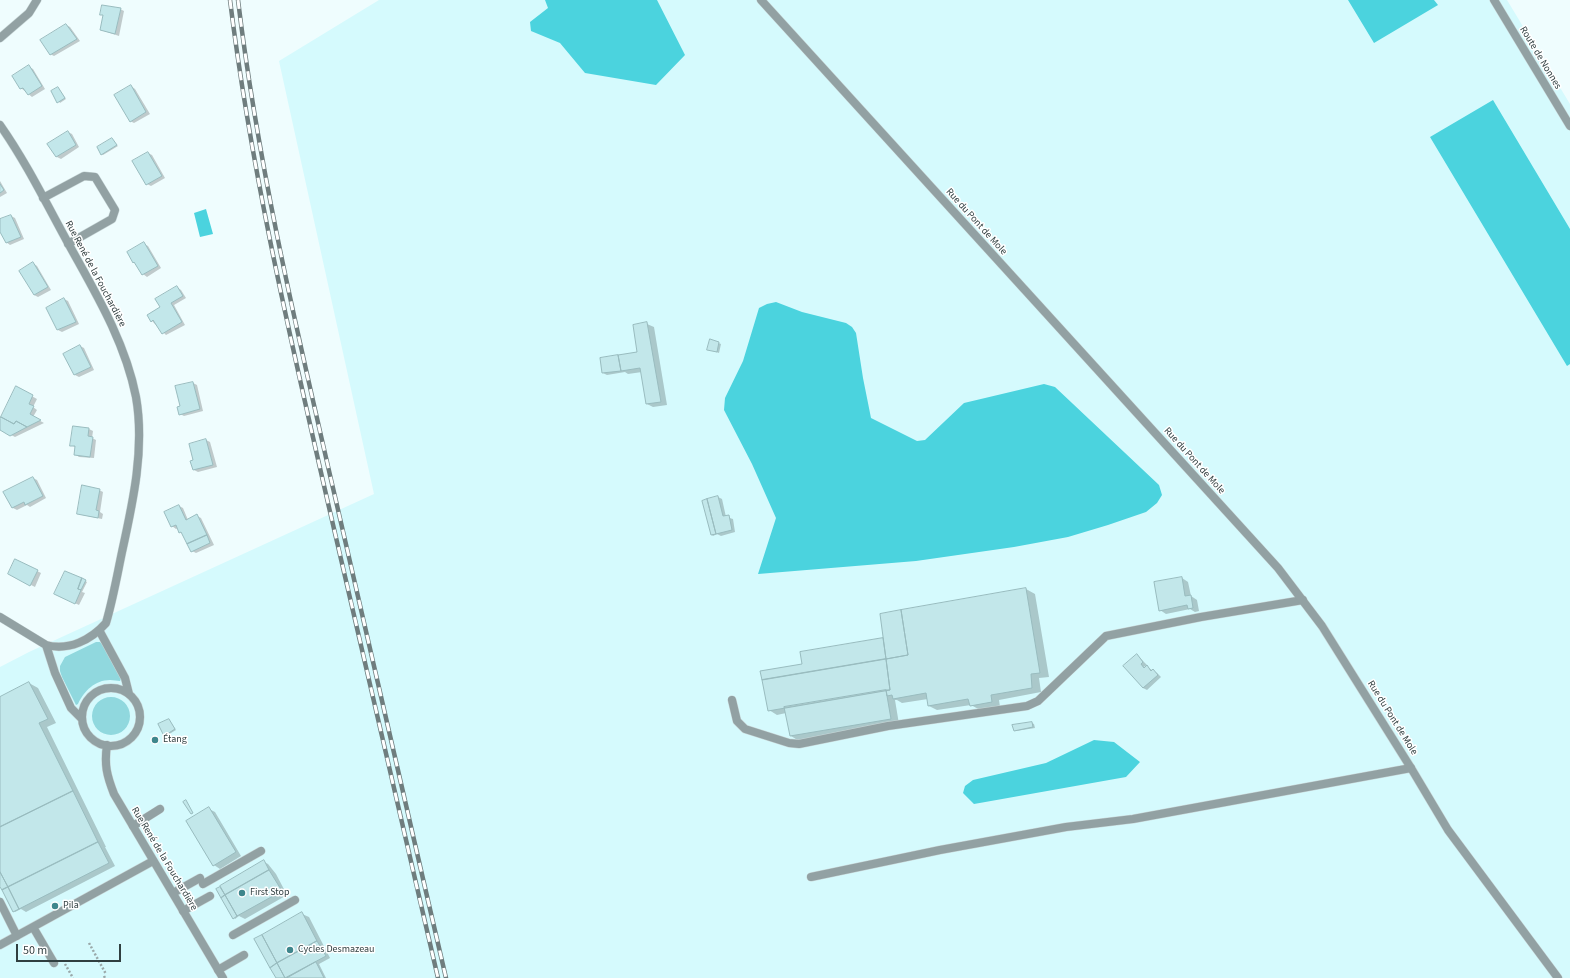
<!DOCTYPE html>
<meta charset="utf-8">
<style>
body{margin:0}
#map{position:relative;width:1570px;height:978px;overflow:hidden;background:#effdfe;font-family:"Source Sans 3",sans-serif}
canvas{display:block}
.scale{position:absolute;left:16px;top:944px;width:105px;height:18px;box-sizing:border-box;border:2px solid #303f40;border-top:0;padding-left:5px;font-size:12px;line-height:14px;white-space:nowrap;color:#303f40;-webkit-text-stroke:3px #fff;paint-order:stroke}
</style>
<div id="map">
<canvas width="1570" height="978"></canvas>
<div class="scale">50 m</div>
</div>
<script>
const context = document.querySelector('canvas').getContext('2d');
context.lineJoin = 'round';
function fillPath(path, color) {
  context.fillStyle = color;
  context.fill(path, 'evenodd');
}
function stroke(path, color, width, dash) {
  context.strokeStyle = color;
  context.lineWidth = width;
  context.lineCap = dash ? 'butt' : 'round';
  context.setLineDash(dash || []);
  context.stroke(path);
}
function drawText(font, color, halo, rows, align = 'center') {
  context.font = font + ' "Source Sans 3",sans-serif';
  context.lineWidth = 3;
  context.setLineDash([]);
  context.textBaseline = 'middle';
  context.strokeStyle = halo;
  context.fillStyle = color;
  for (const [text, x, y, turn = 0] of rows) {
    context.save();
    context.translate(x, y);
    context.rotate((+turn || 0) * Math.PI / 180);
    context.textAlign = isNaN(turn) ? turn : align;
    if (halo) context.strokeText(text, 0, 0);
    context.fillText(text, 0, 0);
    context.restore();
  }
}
fillPath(new Path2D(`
 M379 0H1507L1570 104V978H0V667L29 652 374 494 279 61Z`), '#d5fafd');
fillPath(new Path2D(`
 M96 642H100L103 645 121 679 120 681C117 681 114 680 110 680 95 680 84 691 78 704L76 705 62 677 60 671V666L65 657Z
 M92 716a19 19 0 1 1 38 0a19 19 0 1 1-38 0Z`), '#90d8de');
fillPath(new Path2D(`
 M545 0H657L685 55 656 85 585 73 560 43 531 31 530 22 548 8Z
 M1348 0H1434L1438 5 1374 43Z
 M1493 100 1570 229V364L1567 366 1430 137Z
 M206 209 213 234 200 237 194 213Z
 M776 302 802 312 846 323 852 327 856 333 863 378 871 418 917 441 925 440 964 403 1044 384 1055 387 1159 485 1162 495 1157 503 1146 512 1108 525 1068 537 1014 547 916 561 758 574 776 518 752 464 724 410 725 398 743 361 759 308 767 304Z
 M1094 740 1114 742 1140 762 1126 777 974 804 963 793 965 786 973 780 1046 763Z`), '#4bd3de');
fillPath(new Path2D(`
 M120 9 124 11 119 36 101 30 104 16 101 14Z
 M66 25 70 27 80 41 54 56 50 54Z
 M29 67 33 69 45 89 32 97 21 88Z
 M131 86 135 89 150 114 134 123 130 121Z
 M58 88 66 99 60 103 52 92Z
 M68 132 72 134 79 147 61 159 57 157 48 144Z
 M112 140 118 146 103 155 101 154Z
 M148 153 152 155 165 178 151 186 147 184Z
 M0 181 7 193 0 197Z
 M11 216 15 218 24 239 10 245 6 242 0 229V221Z
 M144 244 148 246 161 268 147 277 143 274Z
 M33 263 37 266 51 290 38 297 34 295Z
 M177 287 181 290 186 298 174 305 185 325 166 335 152 321Z
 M64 299 68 301 79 324 62 332 58 330 47 308Z
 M647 324 654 327 667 405 653 407 647 404 642 372 628 374 625 372 607 375 603 373 638 353Z
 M711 340 721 344 719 353 710 350Z
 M80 346 84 348 94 370 79 377 75 375Z
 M193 383 197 385 203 411 184 416 180 414 181 406Z
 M17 388 37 399 33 407 37 410 33 417 44 423 15 437 0 429V420Z
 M89 429 93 431 92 438 96 440 94 458 79 457 75 454V447L71 445Z
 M206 440 210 442 217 467 198 472 194 470Z
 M33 478 37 480 46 498 30 507 27 505 17 510 13 508 5 493Z
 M99 490 103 492 100 512 103 514 102 519 82 515 78 513Z
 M718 497 722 499 726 517 733 519 735 532 721 536 717 534 713 536 712 535Z
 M179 506 183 508 188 520 197 516 201 518 214 545 196 553 192 551 184 534 180 532 178 528 176 529 172 526Z
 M37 571 41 573 35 587 9 574Z
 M1182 578 1188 582 1191 596 1197 600 1199 611 1195 612 1190 609 1166 614 1160 610Z
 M82 579 87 582 82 592 85 593 79 605 60 596Z
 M1026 589 1035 594 1049 677 1039 678 1041 692 999 700 1000 707 980 710 971 705 937 710 929 706 928 699 902 703 897 700H895L899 724 799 741 791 736 786 713 777 715 769 710 803 665 801 653 884 638Z
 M1137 655 1147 665 1142 668 1143 670 1147 667 1157 673 1161 677 1147 690 1143 688Z
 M29 683 38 688 56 723 47 727 106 847H105L115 866 26 912 21 909 15 912 0 885V698Z
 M169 720 176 730 166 736 164 735Z
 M1032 723 1034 724 1035 728 1016 731 1014 730V726Z
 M209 809 215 812 241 856 220 869 214 865Z
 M264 862 268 864 276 874 287 895 245 919 239 916 235 919 217 890Z
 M302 914 309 917 330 958 319 964 326 978H277Z`), '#0003');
const building = new Path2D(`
 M102 5 121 8 115 34 100 30 103 15H100Z
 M66 24 77 39 50 55 40 40Z
 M29 65 42 86 28 95 23 88 20 89 12 76Z
 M131 85 146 112 130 122 114 95Z
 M58 87 65 98 57 103 51 91Z
 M68 131 76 145 56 157 47 144Z
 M112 138 117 145 101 155 97 147Z
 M148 152 162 176 146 185 132 161Z
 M0 184 4 190 0 193Z
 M11 215 21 237 6 243 0 232V219Z
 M144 242 158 266 142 275 134 262 133 263 127 252Z
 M33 262 48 287 34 295 19 271Z
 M177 286 183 296 171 303 182 322 162 334 153 320 151 322 147 315 160 307 155 299Z
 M64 298 76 322 57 330 46 308Z
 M647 322 661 402 646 404 640 368 621 371 618 355 637 352 633 325Z
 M710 339 719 342 717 352 707 350Z
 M80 345 91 367 74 375 63 354Z
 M618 355 621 371 602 373 600 358Z
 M193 382 200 409 179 415 177 407 180 406 175 386Z
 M16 386 33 395 29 404 34 406 30 414 41 420 27 427 16 421 14 424 1 417Z
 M1 417 14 424 16 421 27 427 10 436 0 430V419Z
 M73 426 89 428 88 436 93 437 90 457 74 455 75 446H70Z
 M206 439 213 465 193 470 190 461 193 460 189 444Z
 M33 477 43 496 25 505 24 502 12 508 3 492Z
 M82 485 100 489 96 510 99 511 98 518 77 514Z
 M718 496 723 516 729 515 732 530 716 534 707 499Z
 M707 499 716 534 711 535 702 501Z
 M179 505 186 520 197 514 207 535 187 544 181 532 179 533 176 525 171 527 164 512Z
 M207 535 210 543 191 552 187 544Z
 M15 559 38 570 30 586 8 574Z
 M65 571 82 578 78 589 81 590 75 604 54 594Z
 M1182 577 1185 596 1191 595 1193 608 1188 609 1187 605 1159 611 1154 582Z
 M82 578 86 580 81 590 78 589Z
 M1026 588 1040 673 1031 674 1032 688 991 695 992 702 970 706 968 699 928 706 926 693 893 699 892 695 887 696 886 690H890L886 659 908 655 901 610Z
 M901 610 908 655 886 659 880 614Z
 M883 638 886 659 762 680 760 671 802 664 800 652Z
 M1137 654 1143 662 1141 664 1144 668 1147 665 1151 671 1153 669 1158 675 1143 688 1123 666Z
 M886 659 890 690 768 711 762 680Z
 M29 682 48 719 39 723 73 791 0 827V697Z
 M886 690 891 719 790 736 784 707Z
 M169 719 175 729 164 736 158 724Z
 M1032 722 1033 727 1014 731 1012 725Z
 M73 791 98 842 8 887 0 872V827Z
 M186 800 193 813 191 814 183 802Z
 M209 807 236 852 213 866 186 821Z
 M98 842 109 863 19 909 8 887Z
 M264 860 269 870 225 895 220 886Z
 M269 870 282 891 237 916 225 895Z
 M0 872 8 887 2 890 0 887Z
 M8 887 19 909 13 912 2 890Z
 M220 887 225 895 221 898 216 889Z
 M225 895 237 916 233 919 221 898Z
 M302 912 317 941 277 963 262 935Z
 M262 935 277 963 270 968 254 939Z
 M317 941 326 956 285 978 277 963Z
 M316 962 324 978H287Z
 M277 963 285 978H276L270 968Z`);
fillPath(building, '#c2e7ea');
stroke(building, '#99bcbf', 1);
const service = new Path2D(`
 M732 700 737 721 745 729 789 743 799 744 888 726 1027 706 1038 701 1106 636 1201 617 1303 600
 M133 826 160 809
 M811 877 940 850 1066 827 1133 819 1411 768
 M203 884 261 851
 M173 893 200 878
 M0 902 17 936
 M183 911 210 896
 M33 927 54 963
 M233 935 295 900
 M0 945 153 861
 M218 970 244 955`);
const minor = new Path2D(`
 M761 0 1278 568 1322 626 1411 768 1448 830 1558 978
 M1494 0 1570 126
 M0 38 29 13 37 0
 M0 125C26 162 46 203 68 243 95 292 125 341 136 397 145 448 133 502 122 552 117 576 113 599 106 623 91 640 69 651 46 645L55 673 71 708 82 719
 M43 198 84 176 95 177 115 210 112 219 68 244
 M0 617 46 645
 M99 630 125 678 129 694
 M82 717a29 29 0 1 1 58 0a29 29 0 1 1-58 0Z
 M107 745C104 765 107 776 114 794L223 978`);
stroke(service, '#c9d7d8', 9);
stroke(minor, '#c9d7d8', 9);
stroke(new Path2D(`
 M89 943 106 974
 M65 964 73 978
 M104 976 105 978`), '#9aa8a9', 2.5, [2, 2]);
stroke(service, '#92a1a3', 8);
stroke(minor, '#92a1a3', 8);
const rail = new Path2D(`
 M230 0C251 170 290 337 328 503 365 661 401 820 438 978
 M238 0C258 165 296 327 333 488 371 652 408 815 446 978`);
stroke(rail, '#6f7d7e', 4.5);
stroke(rail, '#fff', 3, [9]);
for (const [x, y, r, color] of [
 [155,740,4,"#3e868c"],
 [242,893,4,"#3e868c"],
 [55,906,4,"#3e868c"],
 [290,950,4,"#3e868c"]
]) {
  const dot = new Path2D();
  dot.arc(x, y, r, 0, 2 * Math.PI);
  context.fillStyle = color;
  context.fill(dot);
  stroke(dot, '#fff', 1.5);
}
drawText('10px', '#303f40', '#fff', [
 ["Route de Nonnes",1540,58,59],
 ["Rue du Pont de Mole",976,222,48],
 ["Rue René de la Fouchardière",95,274,62],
 ["Rue du Pont de Mole",1194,461,48],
 ["Rue du Pont de Mole",1392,718,58],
 ["Rue René de la Fouchardière",164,859,59]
]);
drawText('10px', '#303f40', '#fff', [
 ["Étang",163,740],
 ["First Stop",250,893],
 ["Pila",63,906],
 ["Cycles Desmazeau",298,950]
], 'left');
</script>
